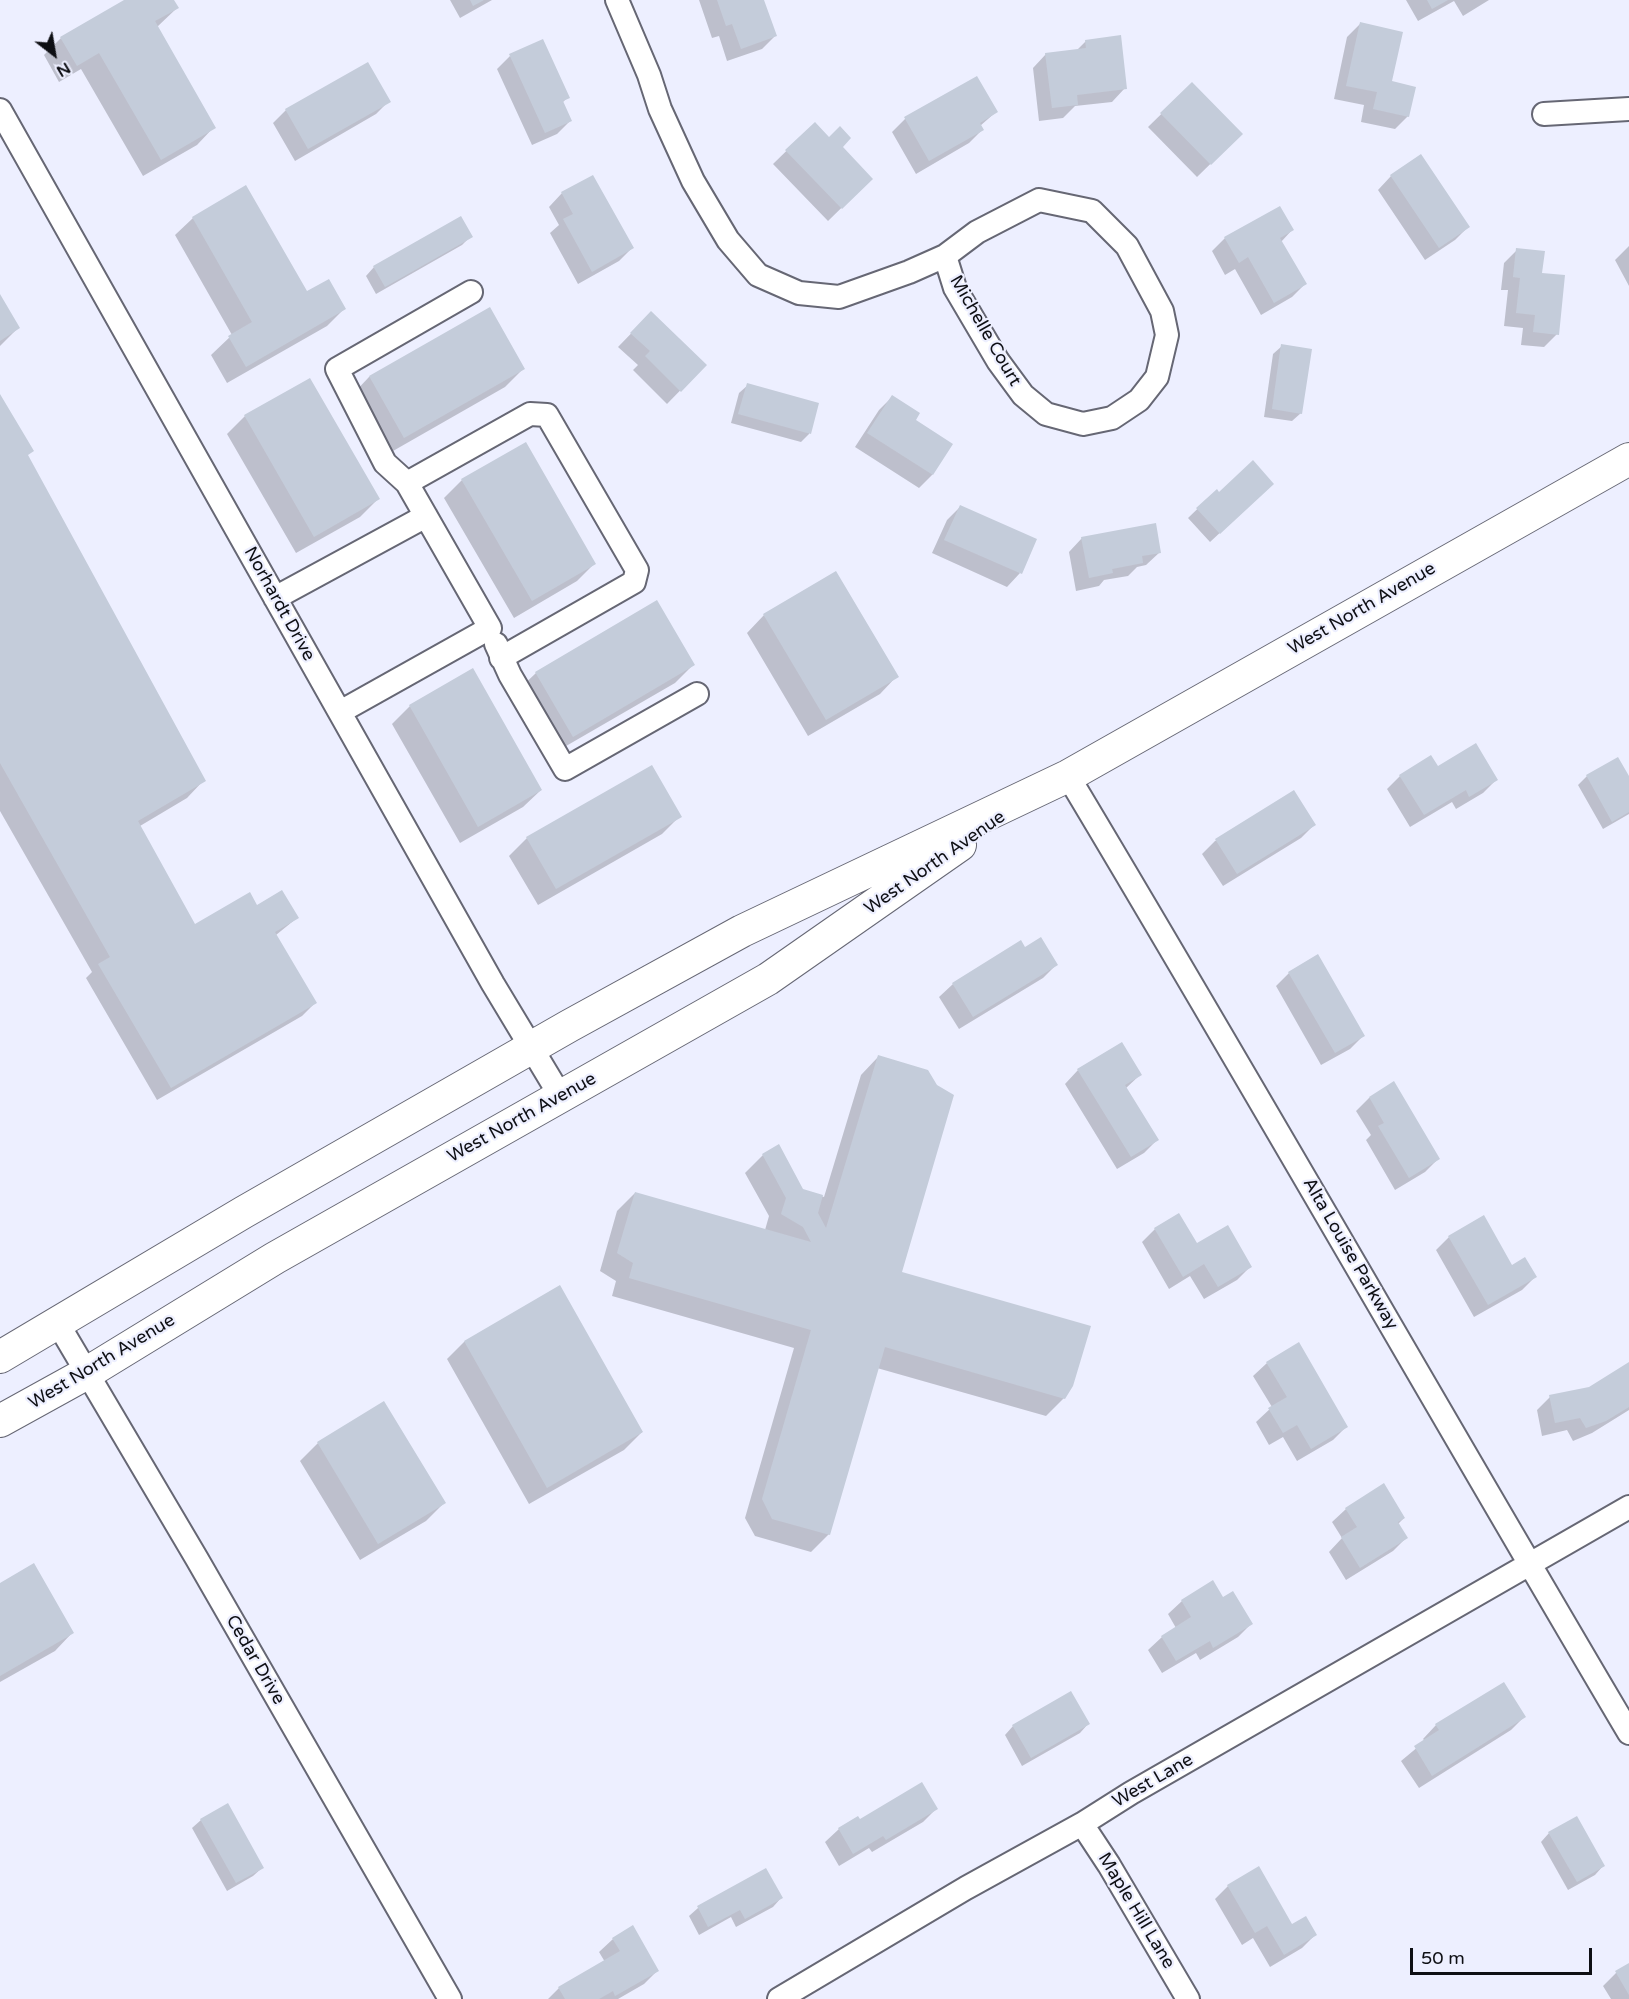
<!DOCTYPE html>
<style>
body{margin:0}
#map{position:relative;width:1629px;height:1999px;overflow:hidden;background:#edefff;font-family:"Varela Round",sans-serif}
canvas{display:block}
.north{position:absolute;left:24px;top:24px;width:60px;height:60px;-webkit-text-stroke:4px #edefff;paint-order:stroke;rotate:149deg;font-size:16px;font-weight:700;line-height:24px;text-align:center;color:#0e0f14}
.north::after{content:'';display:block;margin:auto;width:21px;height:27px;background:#0e0f14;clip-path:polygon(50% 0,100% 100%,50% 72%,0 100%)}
.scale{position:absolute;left:1410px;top:1948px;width:182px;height:27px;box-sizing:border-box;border:3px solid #0e0f14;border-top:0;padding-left:8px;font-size:18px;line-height:21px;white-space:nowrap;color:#0e0f14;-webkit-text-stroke:4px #edefff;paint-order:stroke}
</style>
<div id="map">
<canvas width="1629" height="1999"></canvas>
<div class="north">N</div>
<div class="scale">50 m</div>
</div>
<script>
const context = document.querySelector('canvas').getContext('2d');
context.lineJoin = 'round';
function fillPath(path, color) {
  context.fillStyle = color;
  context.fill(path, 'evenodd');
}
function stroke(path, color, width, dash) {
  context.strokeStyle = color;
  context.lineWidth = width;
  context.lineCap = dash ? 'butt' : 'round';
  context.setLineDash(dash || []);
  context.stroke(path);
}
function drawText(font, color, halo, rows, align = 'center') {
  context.font = font + ' "Varela Round",sans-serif';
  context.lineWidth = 4.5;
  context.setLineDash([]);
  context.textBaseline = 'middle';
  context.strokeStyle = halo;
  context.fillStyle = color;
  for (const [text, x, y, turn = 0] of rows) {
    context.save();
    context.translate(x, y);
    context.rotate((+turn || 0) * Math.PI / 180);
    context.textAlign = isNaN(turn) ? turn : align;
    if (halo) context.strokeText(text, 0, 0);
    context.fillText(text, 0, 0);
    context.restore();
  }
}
fillPath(new Path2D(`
 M127 0H172L177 8 157 27 214 127 197 145 143 176 81 69 59 82 44 55 61 38Z
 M450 0H492L460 18Z
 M699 0H762L775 36 762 49 727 61 719 36 712 38Z
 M1406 0H1489L1463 16 1454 1 1418 21Z
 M1360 24 1408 116 1395 129 1361 122 1364 105 1334 99 1347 37Z
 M1086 41 1125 88 1112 102 1075 106 1063 118 1039 121 1033 68 1046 54 1076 51Z
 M510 56 568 97 562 103 570 121 557 134 532 145 497 69Z
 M1192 84 1241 134 1197 177 1148 127Z
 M389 101 376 114 295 161 273 123 286 110Z
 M996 112 980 126 982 130 969 143 916 174 892 132 905 119Z
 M814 124 871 179 828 221 773 164Z
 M1420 156 1468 227 1455 240 1425 260 1378 190 1391 176Z
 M592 177 632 248 619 261 578 284 550 233 559 225 549 207 562 193Z
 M193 218 307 293 344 309 327 326 227 383 211 355 232 335 175 235Z
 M1292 230 1281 242 1305 284 1292 297 1261 315 1235 269 1225 275 1212 251 1225 238Z
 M471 236 462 245 376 294 366 276 374 267Z
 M1629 246V286L1615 260Z
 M1517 250 1541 274 1557 334 1544 347 1521 345 1523 328 1504 326 1508 290H1501L1504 263Z
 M0 297 18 328 0 346Z
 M489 309 523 369 505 387 386 455 352 395 369 377Z
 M651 313 705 365 667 404 633 370 638 365 618 347Z
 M1282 346 1301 413 1292 421 1264 417 1273 354Z
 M748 385 818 404 809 434 801 442 731 423 739 393Z
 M0 397 26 456 204 780 187 798 140 826 188 928 256 907 297 918 276 935 315 1003 302 1016 157 1100 86 978 92 972 0 811Z
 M892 397 914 421 951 445 932 475 919 488 855 447 879 410Z
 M245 416 378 499 360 517 296 553 227 434Z
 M462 480 594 564 577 581 514 618 444 498Z
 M1216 491 1219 494 1264 492 1210 542 1188 518Z
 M960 507 1020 573 1007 587 932 553 947 520Z
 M1082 538 1160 552 1146 565 1137 567 1128 576 1104 580 1099 586 1076 591 1069 552Z
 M764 615 897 676 880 694 808 736 747 633Z
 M693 665 675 683 554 753 518 690 536 673Z
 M472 670 541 790 523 807 460 843 392 724 410 706Z
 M1618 759 1629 779V814L1603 829 1578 785 1587 776Z
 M1437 768 1496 780 1483 793 1456 809 1452 802 1410 827 1387 789 1400 776Z
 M1294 792 1314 825 1301 838 1223 886 1202 854 1215 841Z
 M680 816 662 834 538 905 509 856 527 838Z
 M1021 942 1025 949 1056 965 1043 978 959 1029 939 997 953 984Z
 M1289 973 1363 1036 1350 1049 1321 1065 1276 986Z
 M878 1057 900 1273 1064 1398 1046 1416 877 1368 829 1534 811 1552 755 1536 745 1518 794 1348 612 1296 616 1281 600 1271 617 1211 635 1193 765 1230 769 1216 745 1173 763 1155 802 1190 824 1197 861 1075Z
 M1078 1070 1140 1075 1125 1089 1157 1140 1144 1153 1117 1169 1065 1084Z
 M1393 1084 1438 1159 1425 1172 1395 1190 1366 1140 1371 1135 1356 1111 1369 1098Z
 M1155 1229 1196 1245 1250 1267 1237 1280 1204 1299 1190 1276 1169 1289 1142 1242Z
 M1449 1237 1512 1267 1535 1277 1522 1290 1474 1317 1436 1250Z
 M559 1287 642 1432 624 1450 529 1504 447 1359 464 1342Z
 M1267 1363 1346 1427 1333 1440 1297 1461 1283 1437 1269 1445 1256 1422 1272 1407 1253 1376Z
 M1629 1364V1410L1592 1433 1573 1441 1567 1430 1542 1436 1537 1410 1550 1397 1590 1388Z
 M318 1443 444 1503 426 1521 360 1560 300 1461Z
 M1346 1509 1404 1518 1398 1524 1406 1538 1393 1551 1346 1580 1329 1552 1342 1538 1332 1522Z
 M1213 1582 1223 1599 1251 1624 1238 1637 1200 1660 1196 1653 1162 1673 1148 1650 1162 1637 1176 1628 1168 1614 1182 1601Z
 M0 1584 72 1633 55 1651 0 1682Z
 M1524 1717 1511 1730 1419 1788 1401 1761 1425 1741 1423 1739 1436 1725Z
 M1088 1724 1080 1733 1022 1766 1005 1735 1013 1726Z
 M936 1809 923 1822 872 1852 869 1848 839 1866 825 1842 839 1829 857 1818 859 1821Z
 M201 1820 262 1868 253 1876 227 1891 192 1828Z
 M1549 1833 1603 1866 1595 1875 1568 1890 1541 1842Z
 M766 1870 781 1898 773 1907 736 1927 731 1917 699 1935 689 1916 698 1908Z
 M1228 1886 1292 1926 1315 1935 1302 1948 1270 1967 1253 1938 1242 1945 1215 1899Z
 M613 1939 657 1971 644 1984 618 1999H548L559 1988 605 1962 599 1952Z
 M1629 1965V1999H1611L1603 1986 1616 1973Z`), '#0003');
fillPath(new Path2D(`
 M124 0H174L179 8 155 21 216 128 161 160 99 53 77 66 60 37Z
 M470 0H484L473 6Z
 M717 0H764L777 36 741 49 732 24 726 26Z
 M1427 0H1448L1432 9Z
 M1360 22 1403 32 1392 81 1416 87 1409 117 1373 109 1377 92 1346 86Z
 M1121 35 1127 89 1077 95 1078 105 1052 108 1045 53 1086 48 1085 40Z
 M543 39 570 98 563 101 572 121 545 133 509 54Z
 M368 62 391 102 308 149 285 109Z
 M977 76 998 112 980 123 984 130 929 161 904 117Z
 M1192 82 1243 134 1211 165 1160 113Z
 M815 122 829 137 840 126 851 138 843 147 873 179 842 209 785 150Z
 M1421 154 1470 227 1439 248 1390 175Z
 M593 175 634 248 592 272 563 219 573 214 561 192Z
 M246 185 307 291 329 279 346 309 246 367 228 336 252 322 192 217Z
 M1280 206 1294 230 1280 238 1307 284 1274 303 1248 257 1239 263 1224 237Z
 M461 216 473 237 385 287 373 266Z
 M1516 248 1545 251 1542 273 1565 275 1559 335 1533 332 1535 315 1516 313 1520 278 1513 277Z
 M0 294 20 328 0 341Z
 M490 307 525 369 404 438 369 376Z
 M651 311 707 365 681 392 645 356 650 351 630 333Z
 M1281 344 1312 349 1302 414 1272 409Z
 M310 378 380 499 314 537 244 415Z
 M747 383 819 403 811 434 738 414Z
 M0 394 34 451 28 455 206 781 138 821 195 924 250 892 257 905 282 890 299 918 275 932 317 1003 171 1088 98 964 110 957 0 763Z
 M892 395 920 413 916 420 953 444 933 475 867 433Z
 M526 442 596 564 532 601 461 479Z
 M1253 460 1274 484 1220 534 1196 508 1217 489 1219 492Z
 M960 505 1037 539 1022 574 944 540Z
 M1156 523 1161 553 1142 556 1143 563 1112 569 1113 573 1089 578 1081 537Z
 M836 571 899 677 826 720 763 614Z
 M657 600 695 665 573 737 535 672Z
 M473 668 542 790 478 827 409 705Z
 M1476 743 1498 780 1469 797 1466 790 1424 815 1399 775 1431 755 1438 766Z
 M1618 757 1629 776V812L1612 822 1586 775Z
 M652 765 682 817 556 889 526 837Z
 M1294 790 1316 825 1237 874 1215 839Z
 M1041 937 1058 965 973 1017 952 983 1021 940 1025 947Z
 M1318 954 1365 1036 1335 1053 1288 972Z
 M1122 1042 1142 1075 1125 1085 1159 1140 1131 1157 1077 1069Z
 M878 1055 928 1070 937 1085 954 1095 902 1272 1091 1326 1073 1386 1065 1399 885 1347 830 1535 772 1519 762 1499 811 1330 629 1278 633 1263 617 1253 635 1192 811 1242 803 1227 781 1214 786 1198 762 1154 779 1144 803 1189 823 1195 818 1213 826 1228Z
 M1394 1081 1440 1159 1409 1178 1378 1126 1384 1123 1369 1097Z
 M1179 1213 1197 1243 1228 1225 1252 1267 1218 1287 1204 1264 1183 1277 1154 1228Z
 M1484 1215 1512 1265 1525 1257 1537 1277 1488 1305 1448 1236Z
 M560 1285 643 1432 547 1488 464 1341Z
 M1299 1342 1348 1427 1311 1449 1297 1425 1283 1433 1268 1408 1287 1397 1266 1362Z
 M1629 1362V1407L1606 1421 1586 1428 1580 1418 1555 1423 1549 1395 1589 1387Z
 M384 1401 446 1503 378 1544 317 1442Z
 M1384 1483 1405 1518 1398 1522 1408 1538 1360 1568 1341 1537 1357 1527 1345 1508Z
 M34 1563 74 1633 0 1676V1583Z
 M1213 1580 1223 1597 1233 1591 1253 1624 1213 1648 1210 1641 1176 1661 1161 1636 1191 1617 1181 1600Z
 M1504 1682 1526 1717 1432 1776 1414 1746 1439 1730 1435 1724Z
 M1071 1691 1090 1724 1031 1758 1012 1725Z
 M922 1782 938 1809 886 1840 883 1836 853 1854 838 1828 858 1816 860 1819Z
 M228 1803 264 1868 236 1883 200 1819Z
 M1577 1816 1605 1866 1577 1882 1548 1832Z
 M1259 1866 1292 1924 1306 1916 1317 1935 1284 1955 1267 1926 1255 1933 1227 1885Z
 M766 1868 783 1898 745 1919 740 1910 708 1927 697 1906Z
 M633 1925 659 1971 615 1996 613 1991 599 1999H565L558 1987 620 1951 612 1938Z
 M1629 1963V1995L1615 1971Z`), '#c4ccda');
const street = new Path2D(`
 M617 0 649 75 660 109 693 181 728 240 758 275 799 293 839 297 909 272 945 256
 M0 110 493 984 561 1097
 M1544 114 1629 109
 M1039 200 1092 211 1127 246 1162 311 1167 335 1157 377 1139 400 1112 418 1083 424 1046 414 1023 395 998 361 955 288 945 256 977 232Z
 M407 483 530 414 547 415 637 570 634 582 501 658
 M275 598 426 516
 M496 644 510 675 565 769 697 694
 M340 712 490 628 407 483 385 463 337 369 471 292
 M1068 776C1258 1093 1441 1415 1629 1733
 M57 1322 197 1559 450 1999
 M1082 1824 1109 1865 1188 1999
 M779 1999 966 1888 1082 1824 1131 1793 1629 1507`);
const secondary = new Path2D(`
 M0 1357 244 1212 569 1026 742 931 1068 776 1629 459
 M0 1421 87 1373 275 1258 768 979 960 845`);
stroke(street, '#666774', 26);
stroke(secondary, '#666774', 34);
stroke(street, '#fff', 22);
stroke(secondary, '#fff', 32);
drawText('18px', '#0e0f14', '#edefff', [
 ["Michelle Court",985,331,60],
 ["Norhardt Drive",279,604,61],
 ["West North Avenue",1362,609,-30],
 ["West North Avenue",935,863,-35],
 ["West North Avenue",522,1118,-29],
 ["Alta Louise Parkway",1350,1254,60],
 ["West North Avenue",102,1362,-31],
 ["Cedar Drive",255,1660,60],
 ["West Lane",1153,1781,-30],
 ["Maple Hill Lane",1136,1911,59]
]);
</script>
